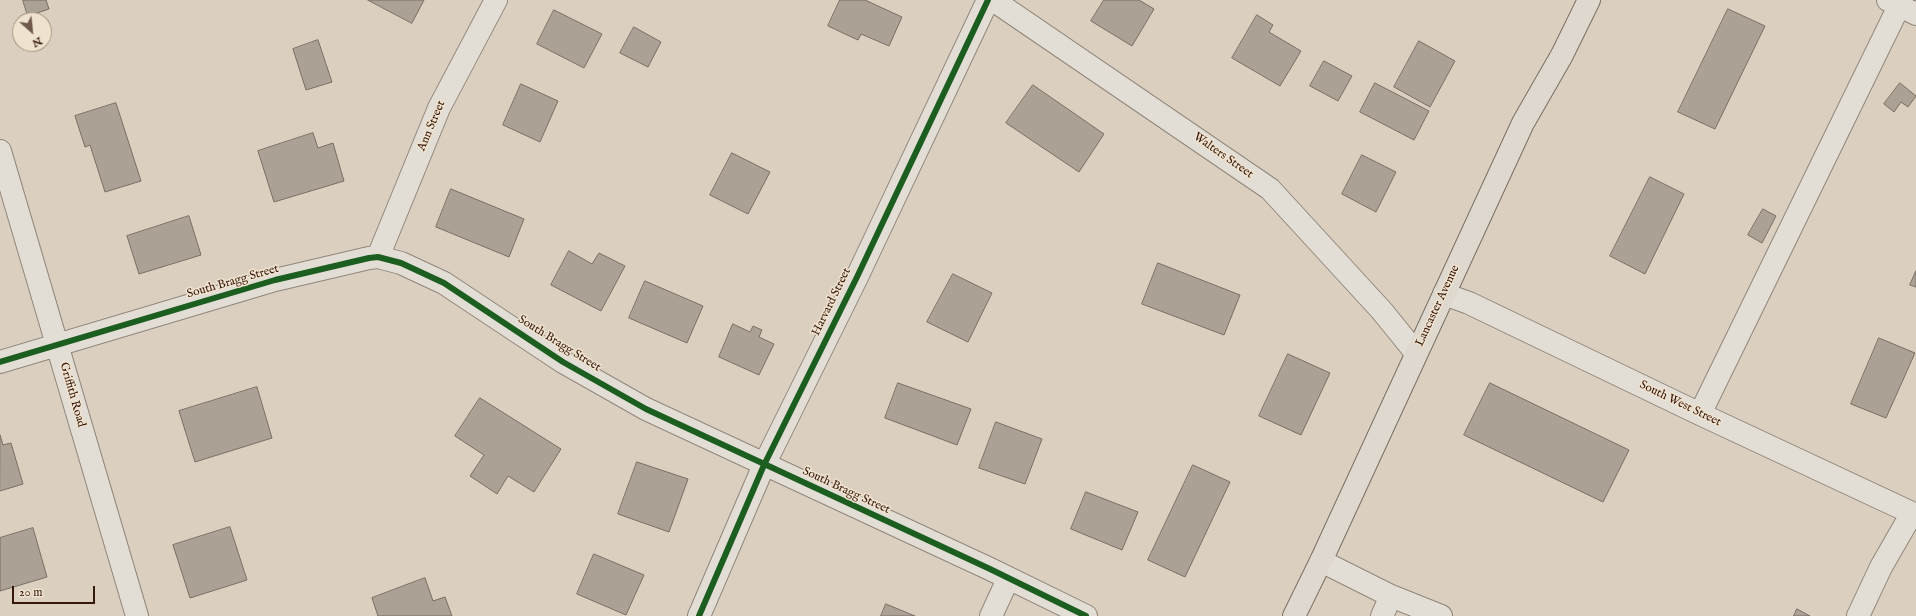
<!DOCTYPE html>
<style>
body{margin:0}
#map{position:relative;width:1916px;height:616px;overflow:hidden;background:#dbd0bf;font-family:"IM FELL English",serif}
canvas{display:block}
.north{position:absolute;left:12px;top:12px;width:40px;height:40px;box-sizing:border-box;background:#efe2ce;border:1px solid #a59180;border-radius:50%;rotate:153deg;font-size:11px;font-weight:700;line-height:16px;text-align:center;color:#36180b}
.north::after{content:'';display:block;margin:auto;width:14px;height:18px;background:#70584a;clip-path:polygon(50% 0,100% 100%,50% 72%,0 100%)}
.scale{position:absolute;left:12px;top:586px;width:83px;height:18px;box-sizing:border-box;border:2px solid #36180b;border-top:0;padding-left:5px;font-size:12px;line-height:14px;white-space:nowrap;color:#36180b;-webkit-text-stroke:3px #efe2ce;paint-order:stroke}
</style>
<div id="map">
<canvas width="1916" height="616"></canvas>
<div class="north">N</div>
<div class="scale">20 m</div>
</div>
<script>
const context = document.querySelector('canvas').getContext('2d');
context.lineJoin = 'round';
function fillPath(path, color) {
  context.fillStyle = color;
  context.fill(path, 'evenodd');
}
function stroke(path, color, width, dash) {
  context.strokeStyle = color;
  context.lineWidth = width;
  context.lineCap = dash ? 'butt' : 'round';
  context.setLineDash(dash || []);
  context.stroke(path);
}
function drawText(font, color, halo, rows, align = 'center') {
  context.font = font + ' "IM FELL English",serif';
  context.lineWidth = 3;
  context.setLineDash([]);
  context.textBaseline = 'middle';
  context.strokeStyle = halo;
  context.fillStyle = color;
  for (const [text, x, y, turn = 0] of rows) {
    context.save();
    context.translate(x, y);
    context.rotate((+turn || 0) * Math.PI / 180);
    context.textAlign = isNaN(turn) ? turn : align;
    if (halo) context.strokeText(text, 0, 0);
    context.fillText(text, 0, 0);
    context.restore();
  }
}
const building = new Path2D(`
 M23 0H46L49 9 28 16Z
 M368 0H424L412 23Z
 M840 0H865L902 17 889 46 861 34 858 40 828 26Z
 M1104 0H1139L1154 9 1132 46 1091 21Z
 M1728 9 1765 26 1715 129 1678 112Z
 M554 10 602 34 584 68 537 44Z
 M1257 15 1273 25 1269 32 1301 51 1280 86 1232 58Z
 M634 27 661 42 648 67 620 53Z
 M318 40 332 82 306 90 293 49Z
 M1419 41 1455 61 1430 107 1394 87Z
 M1324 61 1352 76 1338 101 1310 86Z
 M1375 83 1429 111 1414 140 1360 112Z
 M1900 83 1916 96 1908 107 1901 102 1894 112 1884 104Z
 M521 84 558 101 540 142 503 125Z
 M1033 85 1104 134 1079 172 1006 123Z
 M116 103 141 181 105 192 90 145 85 147 75 116Z
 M313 133 318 148 333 143 344 181 274 202 258 151Z
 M732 153 770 172 748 214 710 195Z
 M1362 155 1396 172 1376 212 1342 194Z
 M1650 177 1684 194 1645 274 1610 256Z
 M451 189 524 219 509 257 436 227Z
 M1763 209 1776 216 1762 243 1748 235Z
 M189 216 201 255 139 274 127 236Z
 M569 251 592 264 599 253 625 266 601 311 551 285Z
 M1158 263 1240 295 1224 335 1142 304Z
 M1916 271V287L1910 285Z
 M953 274 992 293 968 342 927 322Z
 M645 281 703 306 687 343 629 318Z
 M733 324 750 332 753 326 762 330 759 337 774 344 759 375 719 357Z
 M1879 338 1915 353 1886 418 1851 404Z
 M1288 354 1330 373 1301 435 1259 416Z
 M898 383 971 409 957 445 885 418Z
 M1490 383 1629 450 1603 502 1464 435Z
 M257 387 272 438 195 462 179 411Z
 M480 398 561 449 534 492 508 476 497 494 470 476 484 455 455 436Z
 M996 422 1042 439 1025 484 979 468Z
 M0 435 3 445 11 443 23 484 0 491Z
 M637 462 688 479 669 532 618 514Z
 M1193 465 1230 482 1185 577 1148 560Z
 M1086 492 1138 512 1122 550 1071 529Z
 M230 527 247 580 190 598 173 545Z
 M33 528 47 577 0 591V538Z
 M594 554 644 575 626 615 577 594Z
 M425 578 433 601 445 597 452 616H378L372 598Z
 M886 604 915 616H881Z
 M1797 609 1810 616H1794Z`);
fillPath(building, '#aba195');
stroke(building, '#796e64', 1);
const minor = new Path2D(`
 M993 0 1270 189 1382 311 1416 353
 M1888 0 1916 14
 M0 151 137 616
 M378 257 439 108 496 0
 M1444 294 1469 303 1700 414 1916 515
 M0 362 275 280 369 258 378 257 401 263 444 283 563 362 646 409 990 569 1086 616
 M1700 414 1902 0
 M1321 561 1391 596 1441 616
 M699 616 764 465 857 277 988 0
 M991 616 1008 579
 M1382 616 1391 596
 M1858 616 1881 567 1912 513`);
const major = new Path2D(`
 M1294 616 1321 561 1523 123 1562 55 1589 0`);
stroke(minor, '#90867b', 24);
stroke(major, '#796e64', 24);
stroke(minor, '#e3ded5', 22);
stroke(major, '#ded8ce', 22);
stroke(new Path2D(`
 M0 362 275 280 369 258 378 257 401 263 444 283 563 362 646 409 990 569 1086 616
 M699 616 764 465 857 277 988 0`), '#1b5e20', 6);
drawText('12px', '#36180b', '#efe2ce', [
 ["Ann Street",432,126,-67],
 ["Walters Street",1223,156,35],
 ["South Bragg Street",233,282,-16],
 ["Harvard Street",832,302,-64],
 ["Lancaster Avenue",1438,306,-65],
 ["South Bragg Street",559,344,32],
 ["Griffith Road",72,395,74],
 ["South West Street",1680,404,26],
 ["South Bragg Street",846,491,25]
]);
</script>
